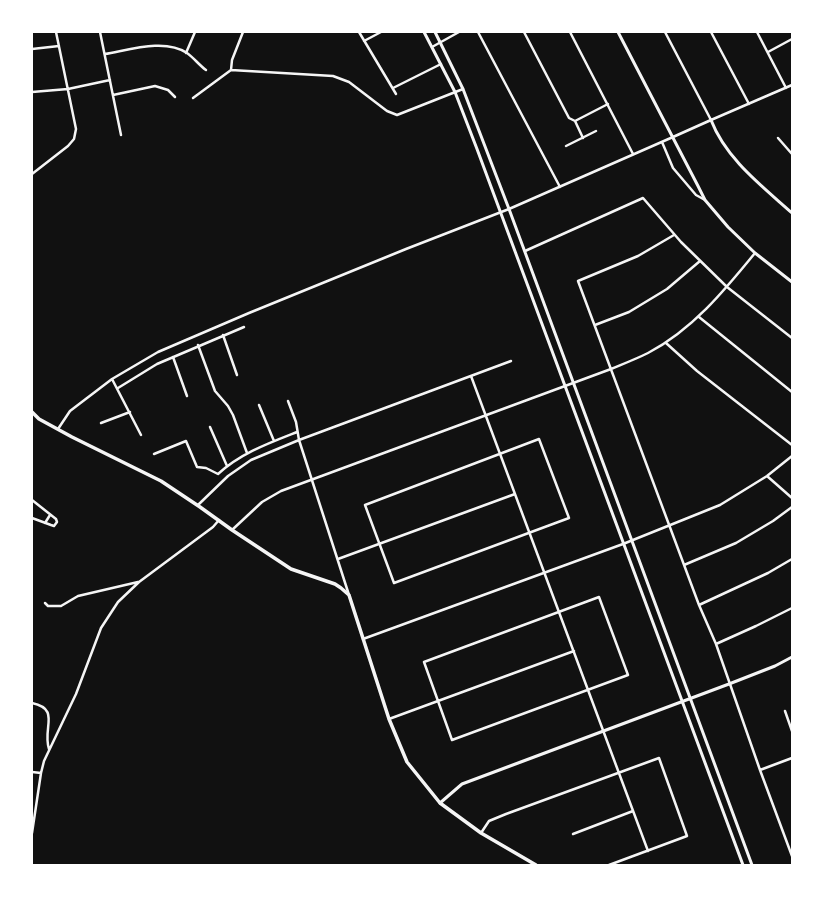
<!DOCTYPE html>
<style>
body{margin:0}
#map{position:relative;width:824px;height:897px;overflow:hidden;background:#111;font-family:"Roboto Serif",serif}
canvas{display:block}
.frame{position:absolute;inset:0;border:33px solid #fff;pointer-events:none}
</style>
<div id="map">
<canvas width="824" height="897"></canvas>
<div class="frame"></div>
</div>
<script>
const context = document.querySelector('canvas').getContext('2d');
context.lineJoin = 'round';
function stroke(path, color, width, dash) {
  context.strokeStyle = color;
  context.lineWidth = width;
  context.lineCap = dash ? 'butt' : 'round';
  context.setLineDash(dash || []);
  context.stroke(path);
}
stroke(new Path2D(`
 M100 32 121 135
 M359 32 396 94
 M478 32 560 187
 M524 32 569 118 575 121 608 104
 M570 32 633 154
 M665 32 711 120 792 85
 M711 32 749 104
 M757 32 786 88
 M364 41 381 32
 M432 47 459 32
 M32 49 59 46
 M768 52 792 39
 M186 53 195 32
 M105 54C129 50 165 38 187 53 194 58 199 65 206 70
 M231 70 333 76 349 82 387 111 397 115 463 89
 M393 88 441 64
 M32 92 68 89 110 80
 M113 95 155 86 168 90 175 97
 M193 98 231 70 232 60 243 32
 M575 121 583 138
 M778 138 792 154
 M662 142 673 168 696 195 705 200
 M566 146 596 131
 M32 174 68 146 74 139 76 129 56 32
 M674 235 638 256 578 281 699 605 716 644 760 770 792 856
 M525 251 643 198 681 242 727 287 792 338
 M699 317 792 392
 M595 325 629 312 667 289 700 261
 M223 335 237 375
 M666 343 697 371 792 445
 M198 345 215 391 228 406 233 415 247 453
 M173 357 187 396
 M471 376 648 851
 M112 379 141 435
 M118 388 157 364 244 327
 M288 401 296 422 299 440 349 595
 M259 405 274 441
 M101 423 130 412
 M210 427 227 466
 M58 429 70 411 112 379 158 352 249 313 406 249 509 209 673 137
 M539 439 569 518 394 583 365 505Z
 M154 454 186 441 197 467 206 468 218 474C241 453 269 443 297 432
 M767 476 792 498
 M32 500 56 519 57 522 54 526 51 525 32 518
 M198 505 228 476 251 460 299 440 511 361
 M45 523 50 515
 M232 530 262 502 281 491 611 369C623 364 636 359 648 353 692 330 724 291 755 253
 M338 559 515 494
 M684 565 736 543 773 521 792 507
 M599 597 628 675 452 740 424 662Z
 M45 603 48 606H61L78 596 138 582
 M699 605 768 573 792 559
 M363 639 623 544 720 505 767 476 792 456
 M716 644 756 626 792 608
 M32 703C61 709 42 728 49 749
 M785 711 792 731
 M389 719 574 651
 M760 770 792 758
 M32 772 41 773
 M32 833 41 773 44 761 76 694 101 628 118 602 139 582 213 527 219 520
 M481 833 489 821 506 814 659 758 687 836 609 865
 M573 834 633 811`), '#f5f5f5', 2.5);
stroke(new Path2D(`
 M424 32 455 92 477 149 743 865
 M435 32 463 89 509 209 752 865
 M618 32 698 186 705 200 728 227 755 253 792 282
 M673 137 711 120C726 159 762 186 792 213
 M440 803 462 784 729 684 775 666 792 657`), '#f5f5f5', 3);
stroke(new Path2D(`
 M32 412 39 419 72 437 161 481 200 507 232 530 291 569 335 584 341 588 349 595 389 719 407 762 440 803 481 833 536 865`), '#f5f5f5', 3.5);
</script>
